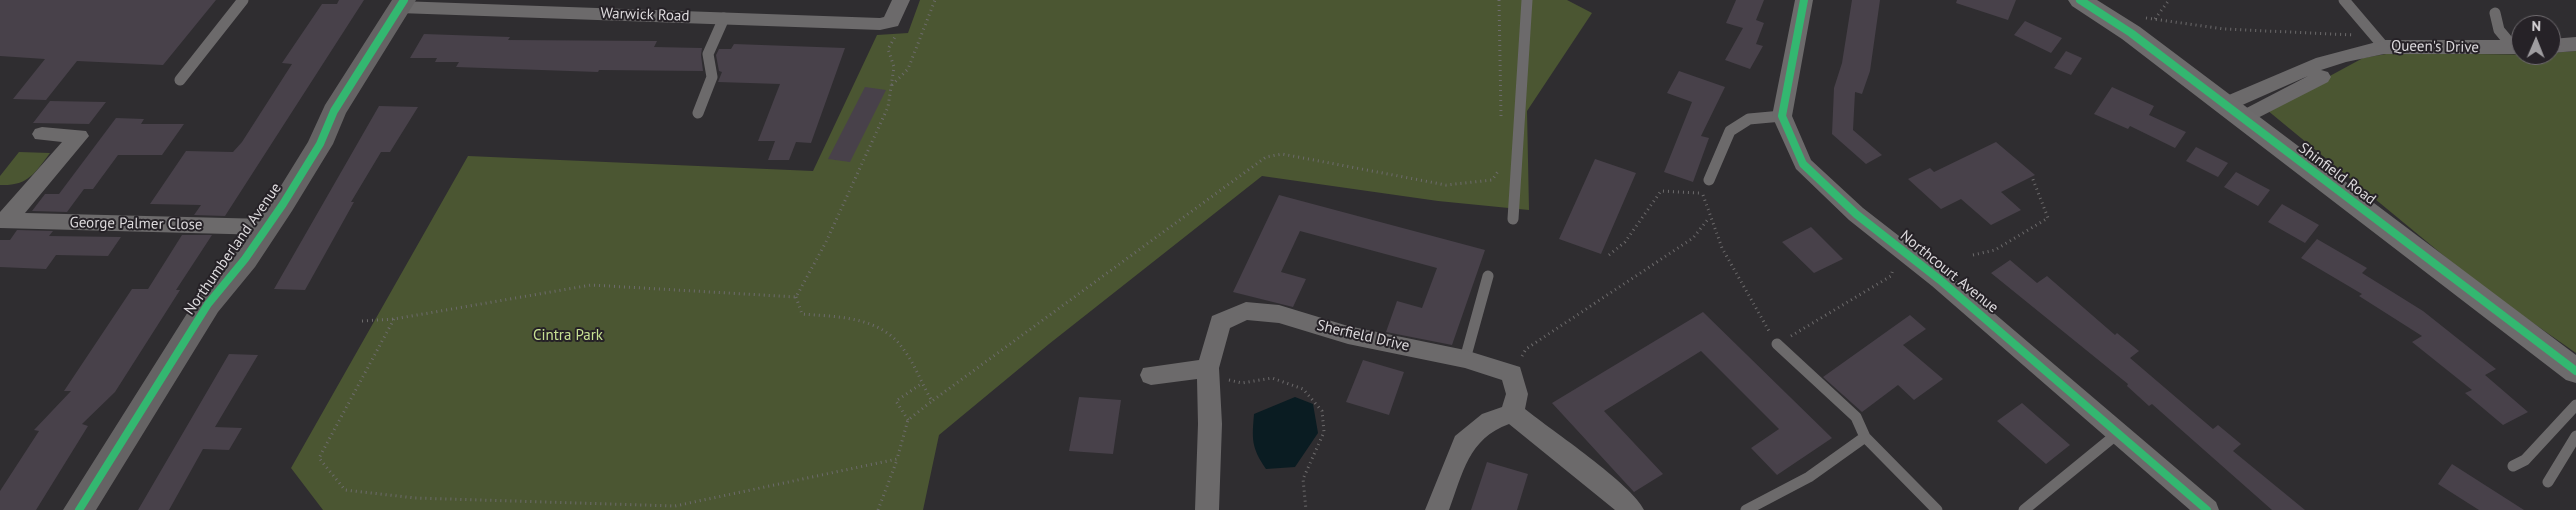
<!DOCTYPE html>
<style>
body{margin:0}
#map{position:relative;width:2576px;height:510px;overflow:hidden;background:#2f2d30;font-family:"PT Sans",sans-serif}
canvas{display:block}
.north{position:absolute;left:2511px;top:15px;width:50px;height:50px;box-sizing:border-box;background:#262227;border:1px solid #6f6b6f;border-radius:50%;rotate:1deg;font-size:14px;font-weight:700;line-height:20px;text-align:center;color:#dcd9dc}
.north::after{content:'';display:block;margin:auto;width:18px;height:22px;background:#9f9da0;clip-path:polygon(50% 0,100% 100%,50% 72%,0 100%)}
</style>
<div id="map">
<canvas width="2576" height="510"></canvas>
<div class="north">N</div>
</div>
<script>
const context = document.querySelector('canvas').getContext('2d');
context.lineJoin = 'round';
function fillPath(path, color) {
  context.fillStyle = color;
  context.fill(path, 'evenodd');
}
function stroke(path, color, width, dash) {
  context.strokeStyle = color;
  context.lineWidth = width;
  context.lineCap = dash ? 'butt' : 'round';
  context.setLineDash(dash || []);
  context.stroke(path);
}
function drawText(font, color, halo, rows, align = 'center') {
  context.font = font + ' "PT Sans",sans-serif';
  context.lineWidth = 4;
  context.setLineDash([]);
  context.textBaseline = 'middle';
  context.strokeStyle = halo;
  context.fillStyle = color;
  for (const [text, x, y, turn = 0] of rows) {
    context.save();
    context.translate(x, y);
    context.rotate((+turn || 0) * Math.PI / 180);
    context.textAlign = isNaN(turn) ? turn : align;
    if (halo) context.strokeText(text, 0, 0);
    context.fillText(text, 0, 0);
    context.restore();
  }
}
fillPath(new Path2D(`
 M920 0H1567L1592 13 1527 111 1529 210 1438 201 1262 176 1049 344 939 435 923 510H323L291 468 468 156 813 171 877 35 908 33Z
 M2576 51V353L2483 288 2267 110 2363 58 2392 53 2551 55V53Z
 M19 152 50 153C34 174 28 186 0 185V176Z`), '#4b5632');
fillPath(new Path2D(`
 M1295 397 1313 404 1318 433 1295 467 1266 469C1251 447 1252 439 1254 414Z`), '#0a1c22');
fillPath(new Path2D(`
 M0 0H216L163 65 77 61 46 100 13 99 45 59 0 56Z
 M339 0H364L225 216 194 215 201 205 150 204 186 151 233 152 242 142 292 64 282 63 322 4H337Z
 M1736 0H1764L1756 20 1764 23 1756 44 1763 46 1750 69 1725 60 1743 28 1726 23Z
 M1852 0H1880L1870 71 1862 94 1855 92 1853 130 1882 155 1866 164 1832 134 1834 88 1842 63Z
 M1957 0H2016L2008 20 1956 3Z
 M2025 21 2062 38 2051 53 2014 35Z
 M424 34 510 37 508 40 657 41 654 47 702 48 701 55 703 71 599 70 598 72 456 67 459 62H435L437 58H410Z
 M734 44 845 48 811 143 796 142 789 160H768L775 141H758L780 84 718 82 722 72 719 71 716 55 719 49H731Z
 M2066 51 2082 58 2071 75 2054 68Z
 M1679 71 1725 87 1701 136 1709 138 1693 182 1664 172 1692 102 1667 93Z
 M865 87 886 90 850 162 828 159Z
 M2112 87 2154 106 2149 115 2186 132 2175 148 2130 126 2128 129 2094 114Z
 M50 101 106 102 89 124 33 123Z
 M379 106 418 107 390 152H381L351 202H354L305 290 274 289Z
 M116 118 144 119 141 124H184L162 155H118L93 189H84L67 212 32 211 45 194H59Z
 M1996 142 2035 175 2001 192 2021 210 1991 225 1961 199 1941 209 1908 179 1930 168 1934 172Z
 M2196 147 2228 163 2218 177 2186 161Z
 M1595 159 1636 173 1601 254 1559 239Z
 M2236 172 2270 190 2258 206 2224 187Z
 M1279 195 1485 250 1452 345 1386 332 1397 301 1422 308 1437 268 1300 231 1281 272 1306 279 1293 307 1233 292Z
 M2282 204 2319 225 2305 243 2268 222Z
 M1811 227 1843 259 1814 273 1782 242Z
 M17 230 53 231 49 236 121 237 108 256 56 255 46 269 0 267V240H10Z
 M182 235H212L176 290H180L115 392 82 424 88 426 36 510H0V491L39 431 34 430 71 391H64L132 289H148Z
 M2317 239 2367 268 2362 273 2423 311 2496 369 2485 375 2528 412 2503 425 2465 393 2472 390 2412 342 2422 336 2359 296 2362 294 2301 258Z
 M2010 260 2037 283 2047 276 2115 335 2117 333 2139 351 2130 358 2213 429 2218 425 2241 444 2233 451 2305 510H2272L2152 404 2149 406 2127 386 2128 384 1991 273Z
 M1703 312 1832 438 1777 475 1751 448 1779 429 1701 351 1604 411 1663 474 1634 492 1552 403Z
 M1910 315 1926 329 1903 345 1943 379 1914 400 1898 385 1862 412 1823 377Z
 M229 354 258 355 215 427 242 428 229 450 203 449 169 510H138Z
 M1363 360 1404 372 1389 415 1346 402Z
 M1079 397 1121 400 1113 454 1069 451Z
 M2022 403 2070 445 2046 464 1997 421Z
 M1487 462 1528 474 1517 510H1471Z
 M2452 464 2524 510H2479L2438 484Z`), '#48414a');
stroke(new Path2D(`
 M1499 0 1501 117
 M2146 18 2224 29 2354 35
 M2155 19 2169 0
 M892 85 908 69 935 0
 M1703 195 1722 248 1769 331
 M1609 255 1625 242 1661 191 1699 193
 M1973 255 1995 250 2048 218 2032 177
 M796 297 802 314C838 317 881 316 904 350 916 366 922 385 932 401L1266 157 1282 154 1446 185 1492 180 1499 170
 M394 319 319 458 345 490 415 498 675 506 897 459 908 420 932 401
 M362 321 394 319 591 285 796 297 826 242 888 107 894 67 888 49 895 37
 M1791 336 1891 276 1893 269
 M1522 356 1526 349 1693 238 1709 218
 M1229 380 1242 383 1272 378 1303 389 1322 411 1324 432 1303 479 1306 510
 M908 420 896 401 921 384
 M878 510 897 460`), '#6d6b6c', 3, [1, 4]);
stroke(new Path2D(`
 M2344 0 2384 47
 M2495 13 2499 30 2514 48
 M180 80 243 0
 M698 113 712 77 708 54 724 18
 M1709 180 1730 131 1749 119 1782 116
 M1513 219 1527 0
 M1777 344 1856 417 1865 437 1937 510
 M1465 359 1488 276
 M2513 466 2525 460 2576 405
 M2548 482 2576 436
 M1746 510 1809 477 1865 437
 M2024 510 2117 434`), '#6c6a6b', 11);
fillPath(new Path2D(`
 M892 0H910L898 26 880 30 399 13 393 11 390 7 393 3 399 1 880 18 884 17Z
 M1795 0H1813L1792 116 1811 160 1863 208 1948 274 2216 502 2219 510H2190L1932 286 1849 220 1796 169 1772 116Z
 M2576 37V51L2551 53V39Z
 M2384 40H2521V54H2384L2346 62 2321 70 2328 72 2331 77 2328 82 2242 126 2235 124 2232 119 2235 114 2308 76 2231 110 2224 112 2217 110 2214 105 2217 100 2316 58Z
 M42 127 86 131 89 136 25 213 267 219 274 221 277 227 274 233 267 235 0 228V212L62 142 35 139 32 134 35 129Z
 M1246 302 1279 305 1348 326 1465 350 1520 367 1528 394 1525 409C1551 430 1632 484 1644 510H1615L1509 424C1468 439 1463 473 1449 510H1425L1455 436 1482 414 1502 407 1506 394 1502 380 1465 368 1348 344 1279 323 1247 320 1230 328 1219 368 1222 424 1219 510H1195L1198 424 1197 379 1151 385 1143 382 1140 375 1143 368 1199 360 1212 316Z`), '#6c6a6b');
fillPath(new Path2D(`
 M392 0H416L346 113 333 144 292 211 255 267 218 312 96 510H63L198 296 235 251 274 197 308 142 325 105Z`), '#656364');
fillPath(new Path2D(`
 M2068 0H2097L2140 27 2576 355V383L2566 380 2122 39 2072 6Z`), '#6d6b6c');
stroke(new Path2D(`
 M1804 0 1782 116 1803 164 1856 214 1940 280 2207 510
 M2080 0 2131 33 2576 371
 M79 510 208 304 245 259 283 204 320 144 334 111 404 0`), '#33b770', 8);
drawText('15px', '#dcd9dc', '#262227', [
 ["Warwick Road",645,15,2],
 ["Queen's Drive",2435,47,1],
 ["Shinfield Road",2337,174,37],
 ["George Palmer Close",136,224,1],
 ["Northumberland Avenue",233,249,-55],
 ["Northcourt Avenue",1949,272,39],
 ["Sherfield Drive",1363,336,13]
]);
drawText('15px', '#c7e093', '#262227', [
 ["Cintra Park",568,336]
]);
</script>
